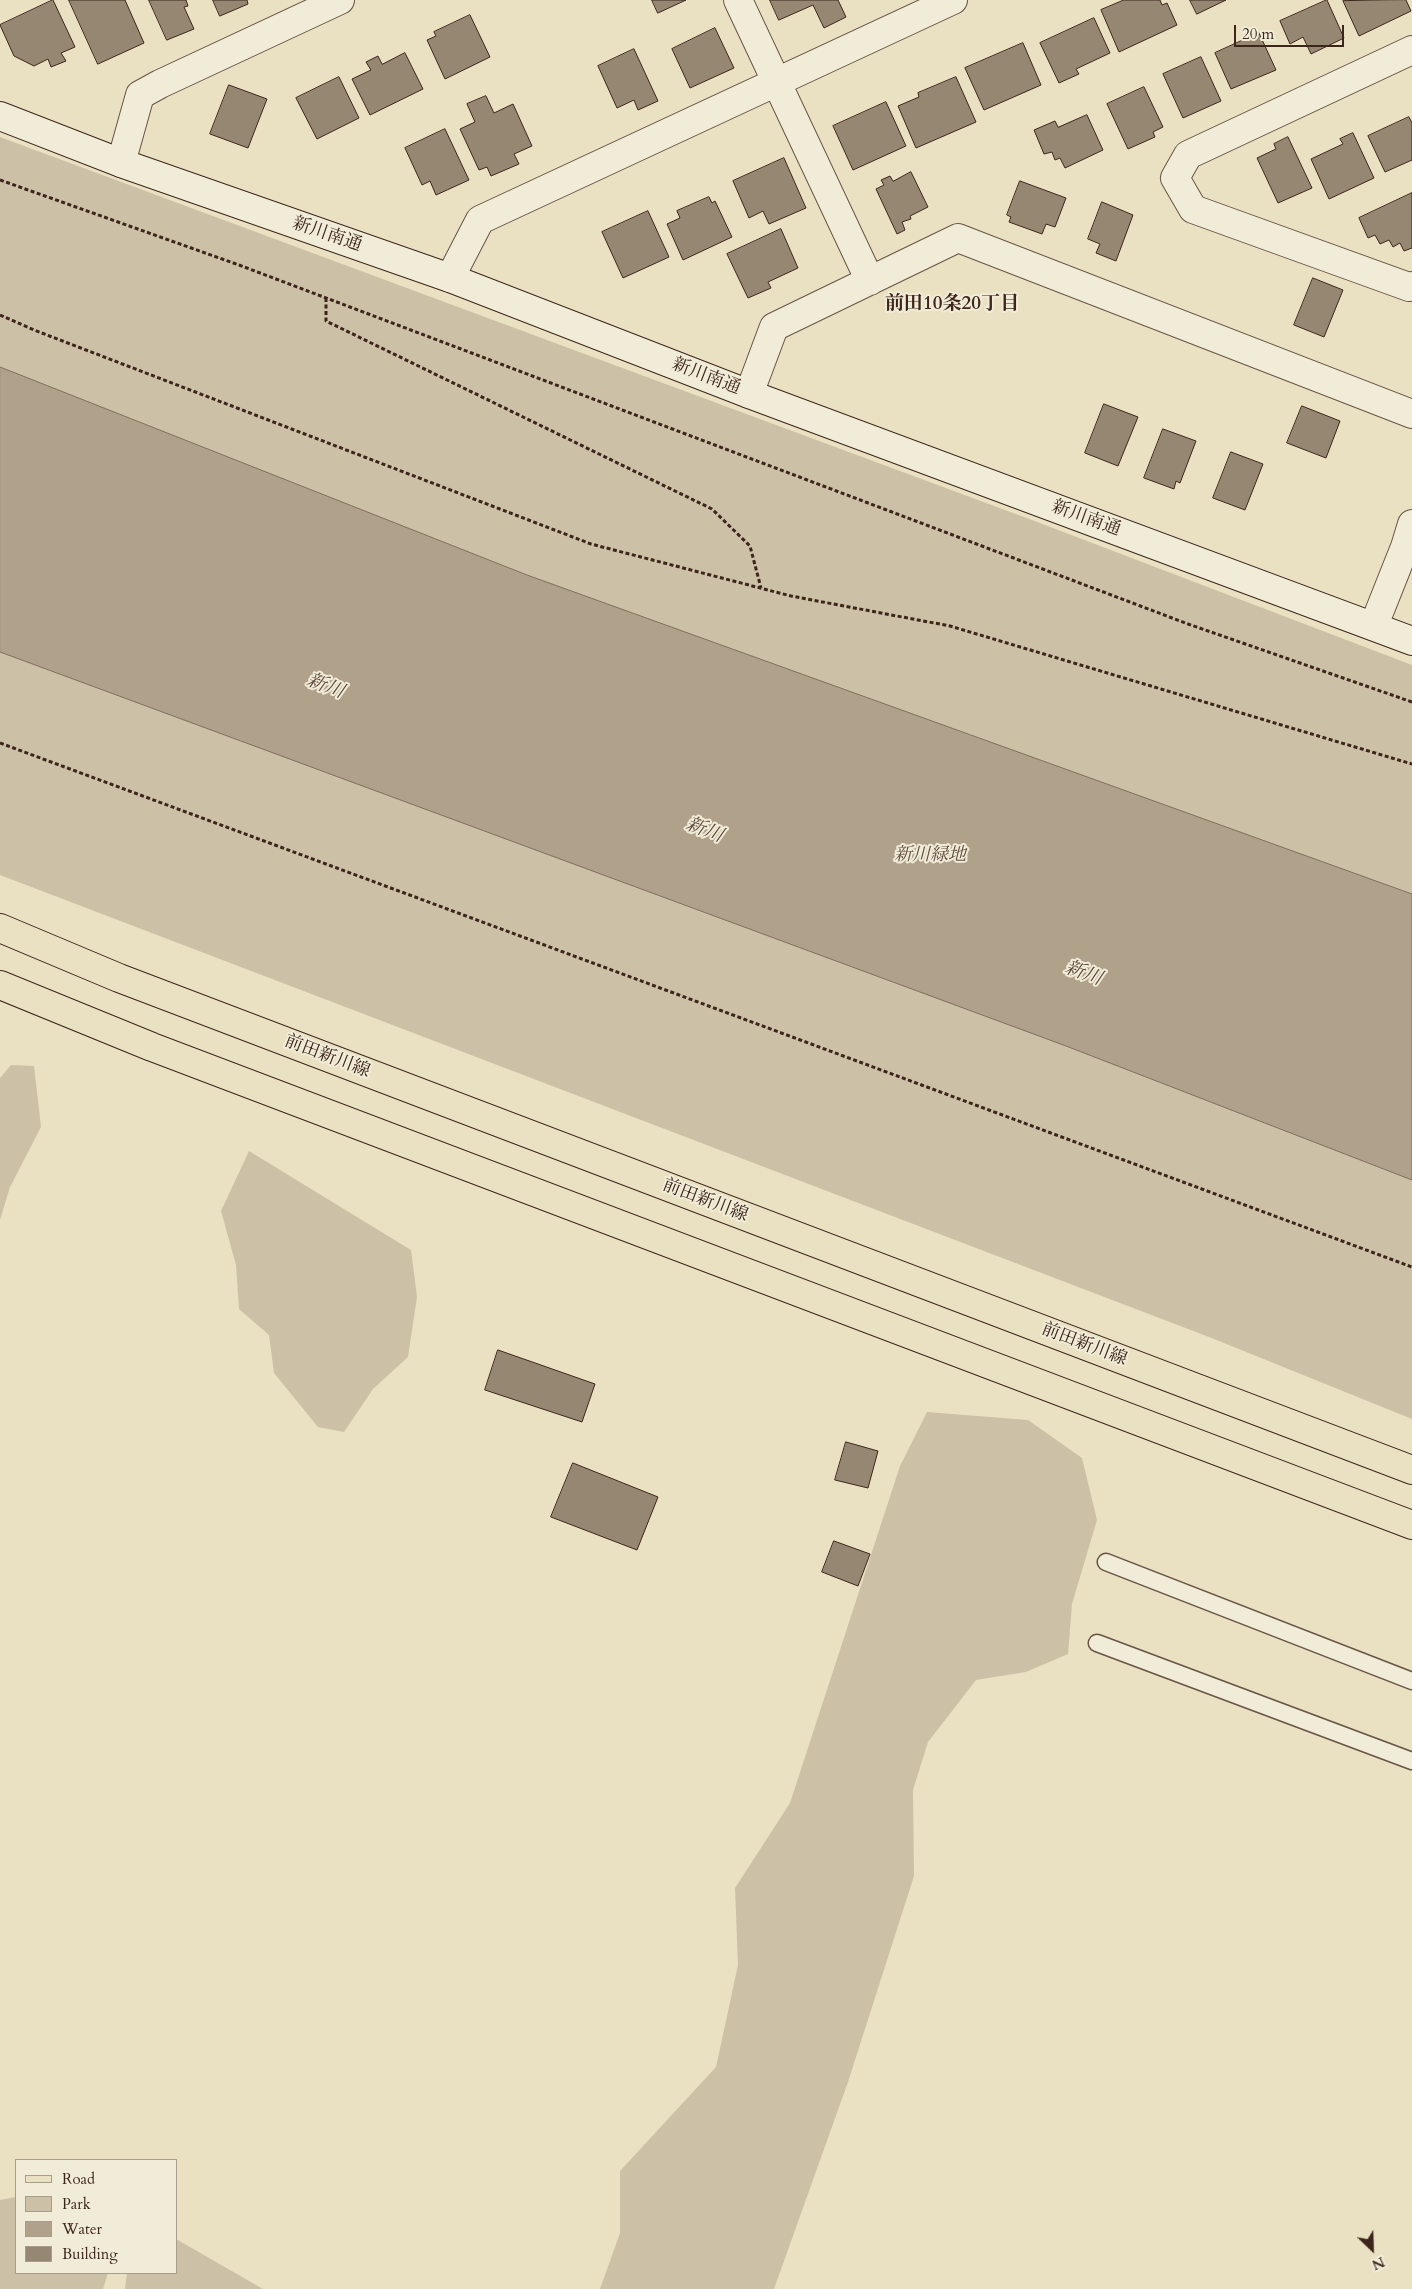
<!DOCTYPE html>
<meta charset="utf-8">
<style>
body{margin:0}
#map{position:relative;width:1412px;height:2289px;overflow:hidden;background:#e9e1c2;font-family:Cardo,serif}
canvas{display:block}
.legend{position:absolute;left:15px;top:2159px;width:162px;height:115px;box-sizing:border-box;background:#f1ecd7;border:1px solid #a99c8c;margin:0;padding:6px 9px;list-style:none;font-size:15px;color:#3d251c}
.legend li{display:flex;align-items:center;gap:10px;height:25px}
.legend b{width:25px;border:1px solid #a99c8c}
.north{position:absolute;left:1347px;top:2224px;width:50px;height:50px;-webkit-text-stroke:4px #f1ecd7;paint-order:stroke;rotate:156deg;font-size:14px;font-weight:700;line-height:20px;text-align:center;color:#3d251c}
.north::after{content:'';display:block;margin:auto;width:18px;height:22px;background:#3d251c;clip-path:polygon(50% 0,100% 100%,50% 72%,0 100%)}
.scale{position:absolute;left:1234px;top:25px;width:110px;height:22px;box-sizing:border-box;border:2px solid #3d251c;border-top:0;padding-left:6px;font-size:15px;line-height:18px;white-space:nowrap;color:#3d251c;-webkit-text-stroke:4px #f1ecd7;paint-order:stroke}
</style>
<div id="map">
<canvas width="1412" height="2289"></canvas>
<ul class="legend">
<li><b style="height:6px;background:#e9e1c2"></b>Road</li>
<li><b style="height:14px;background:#ccc1a6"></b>Park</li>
<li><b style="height:14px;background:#afa18a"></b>Water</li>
<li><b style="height:14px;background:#968772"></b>Building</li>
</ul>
<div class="north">N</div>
<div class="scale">20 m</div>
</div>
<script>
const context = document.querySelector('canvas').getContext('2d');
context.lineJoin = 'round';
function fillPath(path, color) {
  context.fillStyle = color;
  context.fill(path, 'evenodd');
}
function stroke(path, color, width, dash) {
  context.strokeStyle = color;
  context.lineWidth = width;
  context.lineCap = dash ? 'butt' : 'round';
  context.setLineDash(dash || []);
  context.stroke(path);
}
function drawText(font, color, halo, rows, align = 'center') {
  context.font = font + ' Cardo,"Noto Serif JP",serif';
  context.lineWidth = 4;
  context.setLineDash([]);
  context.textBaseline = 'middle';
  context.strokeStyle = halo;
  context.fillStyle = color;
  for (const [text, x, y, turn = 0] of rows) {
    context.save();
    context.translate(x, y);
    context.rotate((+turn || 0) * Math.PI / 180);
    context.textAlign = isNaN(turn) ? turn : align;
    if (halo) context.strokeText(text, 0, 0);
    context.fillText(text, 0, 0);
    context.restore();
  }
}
fillPath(new Path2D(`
 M0 137 1032 520 1412 665V1419L1209 1337 0 875Z
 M11 1065 34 1066 41 1127 10 1187 0 1220V1078Z
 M249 1151 411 1250 417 1297 408 1357 373 1389 344 1432 318 1427 274 1373 269 1335 239 1309 236 1265 221 1211Z
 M927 1412 1028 1420 1082 1458 1097 1520 1072 1604 1068 1654 1026 1672 976 1680 928 1742 913 1790 914 1876 848 2082 774 2289H600L620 2233V2171L716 2067 738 1965 735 1888 790 1803 900 1466Z
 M16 2197V2273H108L103 2289H0V2200Z
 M176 2239 263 2289H125L127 2273H176Z`), '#ccc1a6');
const water = new Path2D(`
 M0 367 527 575 1412 894V1180L1066 1046 0 652Z`);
fillPath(water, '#afa18a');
stroke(water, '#816f5e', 1);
const building = new Path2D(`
 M53 0 75 47 61 53 66 61 51 67 48 59 34 66 14 56 0 25Z
 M69 0H125L144 43 98 64Z
 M149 0H186L188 6 184 7 194 29 167 40Z
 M213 0H247L248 4 220 16Z
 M652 0H686L658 13Z
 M770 0H838L846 17 824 28 813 5 779 20Z
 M1124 0H1160L1162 5 1167 3 1177 25 1119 52 1101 10Z
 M1190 0H1226L1197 14Z
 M1327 0 1344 38 1311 54 1303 37 1290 44 1280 21Z
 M1406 0 1411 11 1359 36 1343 1Z
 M470 15 490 57 445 79 427 40 436 36 434 32Z
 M1094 18 1110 53 1076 69 1079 74 1059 83 1040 43Z
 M715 28 734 68 690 88 672 49Z
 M1259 33 1276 70 1231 89 1215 53Z
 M1023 43 1041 85 984 110 965 68Z
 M634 49 658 101 638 110 634 100 617 108 598 66Z
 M405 53 423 89 370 115 352 79 371 70 366 62 378 56 382 64Z
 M1201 57 1221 101 1183 118 1163 74Z
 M339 77 359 118 317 139 296 98Z
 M956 77 976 122 916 148 898 106 919 97 918 93Z
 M229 85 267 99 248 148 210 134Z
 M1144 87 1163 127 1153 132 1155 137 1128 149 1107 104Z
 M486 96 494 113 513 104 532 146 514 154 519 164 491 176 487 167 479 170 460 129 475 122 467 104Z
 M886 102 906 146 853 170 833 126Z
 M1087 115 1103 150 1065 168 1060 158 1055 160 1052 152 1044 154 1034 130 1055 121 1058 127Z
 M1409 117 1412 123V160L1385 172 1368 136Z
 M445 129 469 180 436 195 430 181 422 185 405 148Z
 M1353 133 1374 178 1329 199 1311 159 1343 144 1340 139Z
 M1288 137 1312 188 1278 203 1257 158 1276 149 1274 144Z
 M784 158 806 208 769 224 763 211 749 218 733 181Z
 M911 172 928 207 910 216 911 219 902 222 905 230 897 234 876 189 884 185 881 180 890 176 893 181Z
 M1020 181 1066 198 1055 227 1046 224 1042 234 1009 222 1011 217 1007 215Z
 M1412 193V248L1404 251 1400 243 1393 247 1389 240 1380 244 1375 235 1368 238 1359 218Z
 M709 197 712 203 715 201 732 237 683 260 667 224 680 218 677 211Z
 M1102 202 1133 215 1116 261 1096 253 1100 244 1088 239Z
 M648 211 669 257 623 278 602 232Z
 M781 229 798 268 768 282 771 288 748 298 727 254Z
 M1313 278 1343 290 1324 337 1294 325Z
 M1104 404 1138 417 1118 466 1085 453Z
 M1302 406 1340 421 1326 458 1287 443Z
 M1163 429 1196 441 1180 483 1176 481 1174 489 1144 478Z
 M1231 452 1263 464 1245 510 1213 498Z
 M498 1350 595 1384 582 1422 485 1390Z
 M846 1442 878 1451 868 1488 835 1480Z
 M573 1463 658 1497 637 1550 551 1517Z
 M834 1541 870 1554 858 1586 822 1572Z`);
fillPath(building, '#968772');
stroke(building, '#3d251c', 1);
const lane = new Path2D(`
 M1106 1562 1412 1681
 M1097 1643 1412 1761`);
const street = new Path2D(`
 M738 0 870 281
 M1412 50 1188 155 1175 178 1193 209 1409 287 1412 286
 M121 163 140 95 160 84 340 0
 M450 278 480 220 953 0
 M749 394 774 327 958 238 1412 414
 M1374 625 1405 547 1412 524`);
const secondary = new Path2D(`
 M0 116 121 163 450 278 749 394 1412 641`);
const primary = new Path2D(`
 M0 928 119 978 1412 1470
 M0 985 152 1047 1412 1525`);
stroke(lane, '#685446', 19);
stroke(street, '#685446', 30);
stroke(secondary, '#3d251c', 30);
stroke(primary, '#3d251c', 30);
stroke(new Path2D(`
 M0 180 239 265 1188 624 1412 702
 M326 298V321L712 509 750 546 761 588
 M0 315 34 330 591 544 791 596 950 626 1412 764
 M0 743 1412 1267`), '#3d251c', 3, [4, 2.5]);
stroke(lane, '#f1ecd7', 16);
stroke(street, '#f1ecd7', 28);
stroke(secondary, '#f1ecd7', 28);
stroke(primary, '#e9e1c2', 28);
drawText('18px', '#3d251c', '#f1ecd7', [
 ["新川南通",327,235,19],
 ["新川南通",706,377,21],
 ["新川南通",1086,519,20],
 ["前田新川線",327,1057,21],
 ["前田新川線",705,1201,21],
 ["前田新川線",1084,1345,21]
]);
drawText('italic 18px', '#614c3e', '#f1ecd7', [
 ["新川緑地",930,856]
]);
drawText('bold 19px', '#3d251c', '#f1ecd7', [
 ["前田10条20丁目",952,305]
]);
drawText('italic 19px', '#5f4a3d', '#f1ecd7', [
 ["新川",325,687,21],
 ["新川",704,831,21],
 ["新川",1083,974,20]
]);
</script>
